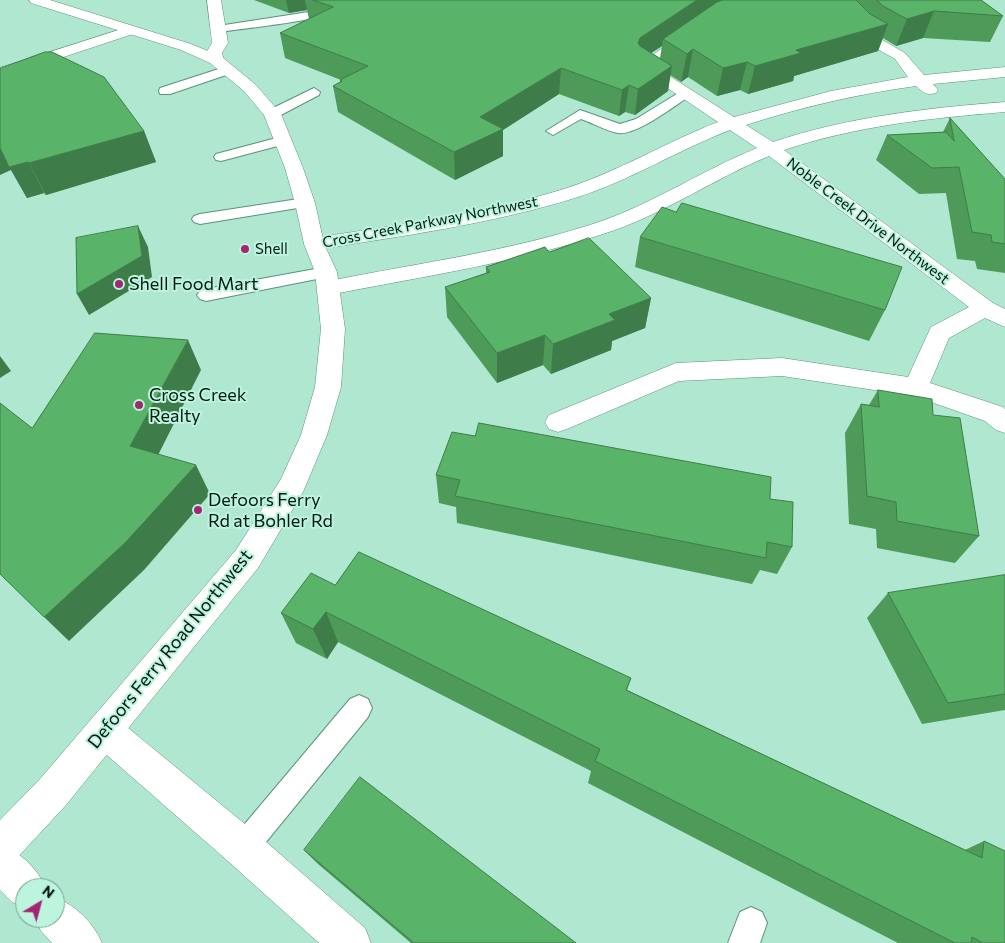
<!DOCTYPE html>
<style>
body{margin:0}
#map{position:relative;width:1005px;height:943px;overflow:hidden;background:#afe7d0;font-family:Commissioner,sans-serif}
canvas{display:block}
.north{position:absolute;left:15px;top:878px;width:50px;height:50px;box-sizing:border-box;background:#bcf4dd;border:1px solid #729c8c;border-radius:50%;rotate:37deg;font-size:14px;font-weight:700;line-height:20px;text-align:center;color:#041912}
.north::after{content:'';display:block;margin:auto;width:18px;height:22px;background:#a52575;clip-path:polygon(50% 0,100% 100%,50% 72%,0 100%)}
</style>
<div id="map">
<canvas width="1005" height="943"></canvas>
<div class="north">N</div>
</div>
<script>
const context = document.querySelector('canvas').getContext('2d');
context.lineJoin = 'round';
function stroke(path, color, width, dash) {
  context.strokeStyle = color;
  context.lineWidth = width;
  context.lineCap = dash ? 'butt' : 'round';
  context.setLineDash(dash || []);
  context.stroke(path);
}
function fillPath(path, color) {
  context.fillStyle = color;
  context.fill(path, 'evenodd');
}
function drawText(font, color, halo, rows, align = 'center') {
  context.font = font + ' Commissioner,sans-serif';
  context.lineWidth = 4;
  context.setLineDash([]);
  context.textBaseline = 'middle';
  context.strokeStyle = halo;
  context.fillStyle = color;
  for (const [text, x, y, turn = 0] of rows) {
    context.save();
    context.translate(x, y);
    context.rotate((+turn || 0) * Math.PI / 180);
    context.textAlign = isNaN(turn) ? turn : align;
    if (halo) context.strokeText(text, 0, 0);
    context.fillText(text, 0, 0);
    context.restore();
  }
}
const service = new Path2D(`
 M352 0H367C350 18 247 28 218 32L212 29 218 26 309 12Z
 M228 66 234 70 232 73 170 94H160L159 91 160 88Z
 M314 88 320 92 319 95 277 117 272 118 265 114 267 111Z
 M685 89 690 90 691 93 690 96C674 106 636 136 618 133 606 131 593 123 581 119L553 135 546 131 580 110 620 124 636 119Z
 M284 136 291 140 289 143 221 161 216 160 214 157 216 154Z
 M305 198 310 200 313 203 310 206 200 224 194 222 192 219 194 216 200 214Z
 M326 267 332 268 334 272 332 276 206 301 200 299 197 295 200 291 206 289Z
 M359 695 368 699 372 708 368 717 253 858 243 863 233 858 228 848 233 838 350 699Z
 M751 907 762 912 767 923 760 943H728L740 912Z`);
const minor = new Path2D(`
 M207 0H221L228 43 222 53 224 60 222 63H210L206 53 212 43Z
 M826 0H841L872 34 905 53 924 75 1005 67V77L933 84 938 90 936 93C926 96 923 92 916 86 858 94 801 107 746 125L773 142C848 117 926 108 1005 102V112C930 118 856 126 784 150L993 303 1005 309V327L985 318 949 338 930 383 1003 407 1005 409V433L996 430 985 421 914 396 782 376 679 381 567 429 558 432 549 429 545 422 549 415 676 363 782 358 908 377 931 327 969 307 769 156C716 178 668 211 615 230 523 262 424 276 329 295L321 293 318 288 321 283 329 281C419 263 512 251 599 222 654 203 703 170 757 148L730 130C678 150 631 180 578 197 492 224 402 236 314 250L307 248 304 244 307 240 314 238C398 225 483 214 564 189 618 172 666 142 718 122L636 67 685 32H695L697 35 655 67 734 117 831 91 908 77 895 59 862 40Z
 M131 26 136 27 138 30 136 33 0 78V68Z
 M104 713 116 718 257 834 365 928 371 943H319L229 862 92 742 87 730 92 718Z
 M0 844C20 852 37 868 46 888H25V907L12 902 0 890Z
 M55 897C76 906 93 922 102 943H52L41 931 35 918H55Z`);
const tertiary = new Path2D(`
 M29 0H50L191 44 222 57 256 85 281 114 303 168 315 203 324 244 337 272 345 329 341 387 327 435 303 492 258 568 66 805 14 861 0 866V820L40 779 236 550 281 479 301 435 315 387 321 329 315 272 304 244 295 203 285 168 264 115 244 91 210 63 181 50 31 3Z`);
stroke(service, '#5d917d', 2);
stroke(minor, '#5d917d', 1);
stroke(tertiary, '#5d917d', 1);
fillPath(service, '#fff');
fillPath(minor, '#fff');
fillPath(tertiary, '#fff');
fillPath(new Path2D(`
 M254 0H981L1003 16 990 42 923 38 896 46 883 38 878 51 794 76 793 81 748 94 740 90 717 96 688 77 681 82 670 75 668 91 635 115 625 112 619 116 559 94 503 130V156L455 180 338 112 333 86 340 82V80H341L285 58 280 33 309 19 307 10 289 13ZM662 46 660 58 651 53Z
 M0 69 144 131 156 162 46 195 44 193 27 198 11 170Z
 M950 118 1005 179V273L977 269 975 261 957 259 946 193 919 194 876 160 887 135 943 132Z
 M640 237 885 310 869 341 635 267Z
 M549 252 651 298 645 328 612 341 611 350 551 374 543 365 497 383 447 317 445 287 486 273V267Z
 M878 390 933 415 979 536 955 563 877 548 876 529 849 524 845 433 861 404 869 405Z
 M436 475 770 499 792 547 777 574 760 570 752 584 457 523 456 507 439 503Z
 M1005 575V710L922 724 867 618 888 593Z
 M335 585 631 678 627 690 965 850 984 841 1005 943H898L588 783 591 771 338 642 327 659 296 643 281 613Z
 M304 850 576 943H411L318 864Z`), '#4d9a59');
fillPath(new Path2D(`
 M286 0H305L307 10 289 13Z
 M697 0H734L663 39 662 46 636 63 638 43 640 38Z
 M934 11 923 38 896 46 907 19Z
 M888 24 878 51 794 76 793 81 748 94 755 66 796 50Z
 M693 49 688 77 681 82 687 54Z
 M747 62 740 90 717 96 723 68Z
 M672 66 668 91 635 115 638 89Z
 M561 68 559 94 503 130V156L455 180 454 152 480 117Z
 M629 85 625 112 619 116 622 90Z
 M144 131 156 162 46 195 29 163Z
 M0 146 28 162 44 193 27 198 11 170 0 175Z
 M138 226 148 247 152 277 89 315 77 294Z
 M651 298 645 328 612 341 611 350 551 374 553 344 609 314Z
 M545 335 543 365 497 383V353Z
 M188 340 201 370 148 475 130 446Z
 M0 356 11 371 0 378Z
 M196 465 210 494 144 570 69 641 44 617Z
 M326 612 338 642 327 659 313 629Z`), '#3e7d49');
const building = new Path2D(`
 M313 0H697L640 38 638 43 640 46 672 66 638 89 629 85 622 90 561 68 480 117 503 129 454 152 333 86 342 81 340 80 368 66 280 33 333 7Z
 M723 0H856L870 14 888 24 796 50 801 53 755 66 747 62 723 68 693 49 687 54 663 39 717 2Z
 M877 0H981L1003 16 934 11 907 19 883 6Z
 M45 52H52L104 77 144 131 29 163 28 162 9 167 0 148V69Z
 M950 118 1005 179V244L992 242 991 235 972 232 959 167 932 168 887 135 946 132 954 141Z
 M682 203 902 267 885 310 640 237 662 207 676 212Z
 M138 226 142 256 77 294 76 238Z
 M589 238 651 298 609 314 615 320 553 344 545 335 497 353 445 287 490 272 486 267 545 247 549 252Z
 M95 333 188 340 130 446 196 465 125 543 44 617 0 574V403L32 428Z
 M878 390 932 399 933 415 960 418 979 536 897 521 896 502 867 496 861 404 879 407Z
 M479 423 771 477 770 499 793 502 792 547 767 542 766 558 455 496 460 480 436 475 452 432 475 436Z
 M359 552 631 678 626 690 982 858 984 841 1005 851V943H983L972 937 971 943H955L595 761 600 749 326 612 313 629 281 613 311 573 335 585Z
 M1005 575V694L948 703 888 593Z
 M360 777 576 943H414L304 850Z`);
fillPath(building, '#59b368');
stroke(building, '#3e7d49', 1);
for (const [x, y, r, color] of [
 [245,249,5,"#a52575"],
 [119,284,5,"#a52575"],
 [139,405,5,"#a52575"],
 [198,510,5,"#a52575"]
]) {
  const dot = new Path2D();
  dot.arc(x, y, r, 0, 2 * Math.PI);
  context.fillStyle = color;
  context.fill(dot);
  stroke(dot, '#bcf4dd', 2);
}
drawText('15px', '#041912', '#bcf4dd', [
 ["Noble Creek Drive Northwest",868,221,37],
 ["Cross Creek Parkway Northwest",430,222,-11]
]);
drawText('15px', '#041912', '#bcf4dd', [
 ["Shell",255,249]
], 'left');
drawText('18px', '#041912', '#bcf4dd', [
 ["Shell Food Mart",129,284],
 ["Cross Creek",149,395],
 ["Realty",149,416],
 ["Defoors Ferry",208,500],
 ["Rd at Bohler Rd",208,521]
], 'left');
drawText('18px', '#041912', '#bcf4dd', [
 ["Defoors Ferry Road Northwest",170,649,-51]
]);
</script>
